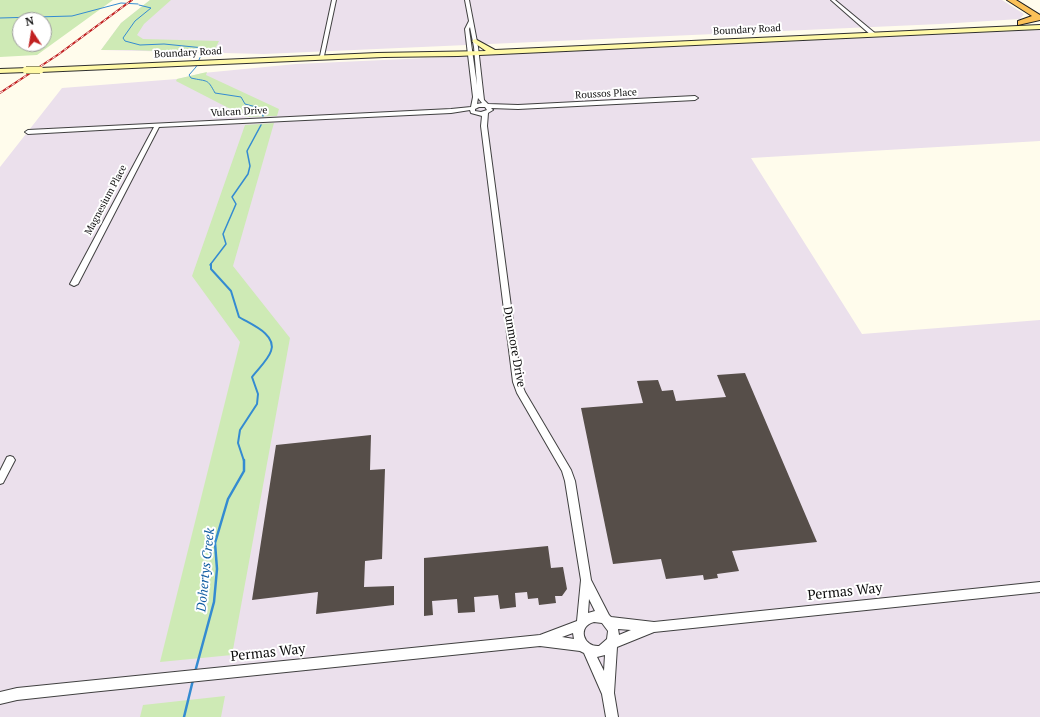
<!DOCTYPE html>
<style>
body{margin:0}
#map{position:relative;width:1040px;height:717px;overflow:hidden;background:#fffcec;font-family:"PT Serif",serif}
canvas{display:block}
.north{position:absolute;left:12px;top:12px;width:40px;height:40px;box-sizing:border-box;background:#fff;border:1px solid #9e9e9e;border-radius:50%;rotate:348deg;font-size:11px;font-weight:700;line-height:16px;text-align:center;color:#0d0d0d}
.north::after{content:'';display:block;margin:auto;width:14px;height:18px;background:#c12121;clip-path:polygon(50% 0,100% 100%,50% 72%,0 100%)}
</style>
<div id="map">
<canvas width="1040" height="717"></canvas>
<div class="north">N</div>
</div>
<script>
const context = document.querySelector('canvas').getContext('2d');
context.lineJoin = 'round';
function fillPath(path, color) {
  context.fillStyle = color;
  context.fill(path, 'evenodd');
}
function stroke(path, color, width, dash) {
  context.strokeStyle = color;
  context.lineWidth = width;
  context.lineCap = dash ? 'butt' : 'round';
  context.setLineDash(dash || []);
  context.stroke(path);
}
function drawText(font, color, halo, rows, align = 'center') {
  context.font = font + ' "PT Serif",serif';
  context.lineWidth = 4;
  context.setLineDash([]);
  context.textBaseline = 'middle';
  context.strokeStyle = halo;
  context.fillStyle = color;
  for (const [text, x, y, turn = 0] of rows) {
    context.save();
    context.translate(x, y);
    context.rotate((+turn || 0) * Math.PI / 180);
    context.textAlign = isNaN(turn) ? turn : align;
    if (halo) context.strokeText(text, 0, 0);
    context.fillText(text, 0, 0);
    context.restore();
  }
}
fillPath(new Path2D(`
 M150 0H1002L1024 14 1020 19 940 24 264 54 101 50 121 23Z
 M1040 30V141L751 158 862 334 1040 320V717H0V167L62 88 177 79 203 73 296 64Z`), '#ebe0ec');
fillPath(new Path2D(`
 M0 0H113L37 55 0 57ZM20 20H44V44H20Z
 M150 0H171L144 24 137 35 143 39 219 41 213 53 131 50H101L121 23Z
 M207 72 206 75 279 109 277 116 246 117 176 81 177 79Z
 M274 123 233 266 290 338 232 655 160 662 240 342 192 276 245 125Z
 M225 696 221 717H140L143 705Z`), '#ceeab5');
stroke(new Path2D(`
 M139 5 151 8 135 21 123 38 125 41 140 45 164 44 204 48 196 67 189 75 191 78C208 82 207 78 215 93L241 97 245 104 264 109 263 115
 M0 18 72 16 121 3 138 4`), '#348bd1', 1);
stroke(new Path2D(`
 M263 116V114
 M210 265 226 244 223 234 236 204 232 197 248 174 250 166 247 151 261 125`), '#348bd1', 1.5);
stroke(new Path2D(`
 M211 264V269L231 291 239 317C250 324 277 334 271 351 268 360 258 369 252 377L258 394 257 404 240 430 238 443 244 461`), '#348bd1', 2);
stroke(new Path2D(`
 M195 672 214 602 217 569 215 543 228 499 244 471V460
 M184 717 193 680`), '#348bd1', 2.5);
fillPath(new Path2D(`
 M745 373 817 542 732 551 739 571 717 574 718 578 704 580 703 575 666 579 661 559 613 564 581 408 643 403 637 381 658 380 662 391 673 390 676 401 726 397 717 375Z
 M371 435 370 470 385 469 382 559 365 561 364 587 394 586V605L316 614 318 592 252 600 276 445Z
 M548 546 551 568 563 567 567 589 562 596H555L556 603 539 605 538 598 528 599 527 592 515 593 516 607 500 609 498 595 474 597 475 612 458 613 457 599 432 601 433 615 424 616V558Z`), '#564e49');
const minor = new Path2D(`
 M332 0H336L324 56 322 57 320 56Z
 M465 0H469L478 47 484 100 488 104 518 105 695 96 698 98 695 100 518 109 491 108 493 110 488 113 487 126 521 382 525 392 571 470 575 481 591 580 609 615 611 617 654 622 1040 582V592L654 632 617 647 614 693 618 717H606L602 694 584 653 580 651 540 646 91 692 17 700 0 704V692L17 688 540 635 577 621 581 580 565 481 562 471 517 393 513 382 481 126 482 116 471 113 470 110 451 113 159 127 78 284 74 286 70 284 154 127 28 134 25 132 28 130 451 109 471 107 473 97 465 29 469 21ZM470 27 474 47 477 85 469 29ZM478 98 482 103 477 104ZM479 107H485L487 110 481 112 475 111V109ZM589 599 595 611 588 613ZM594 622 602 623 608 631 607 639 599 646C583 647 577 626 594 622ZM618 629 631 630 619 635ZM573 633 574 639 562 637ZM605 655 604 671 597 657Z
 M831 0H835L876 34V36H872Z
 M10 456 13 457 15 460 3 483 0 484V471L7 457Z`);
const secondary = new Path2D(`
 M1040 25V29L458 56 384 57 40 72 36 70 40 68 377 53 486 51 473 42 472 41 475 39 495 50Z
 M29 68V72H26L0 73V69Z`);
const trunk = new Path2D(`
 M1007 0H1016L1040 15V20L1018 25V21L1032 16Z`);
stroke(minor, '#404040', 2);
stroke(secondary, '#2f2f2f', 2);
stroke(trunk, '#1e1e1e', 2);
fillPath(minor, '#fff');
fillPath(secondary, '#fff9a7');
fillPath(trunk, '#fbc158');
const rail = new Path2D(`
 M0 93 59 54 132 0`);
stroke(rail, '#c12121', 2);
stroke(rail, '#fff', 1, [3.5]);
const secondaryBridge = new Path2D(`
 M26 70H40`);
stroke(secondaryBridge, '#2f2f2f', 8, []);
stroke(secondaryBridge, '#fff9a7', 7);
drawText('10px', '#0d0d0d', '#fff', [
 ["Boundary Road",747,30,-3],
 ["Boundary Road",188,53,-3],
 ["Roussos Place",606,94,-3],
 ["Vulcan Drive",239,112,-3],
 ["Magnesium Place",106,200,-62]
]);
drawText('12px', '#0d0d0d', '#fff', [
 ["Dunmore Drive",514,347,80]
]);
drawText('italic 13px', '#125da2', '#fff', [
 ["Dohertys Creek",206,570,-84]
]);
drawText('14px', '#0d0d0d', '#fff', [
 ["Permas Way",845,592,-6],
 ["Permas Way",268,653,-6]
]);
</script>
